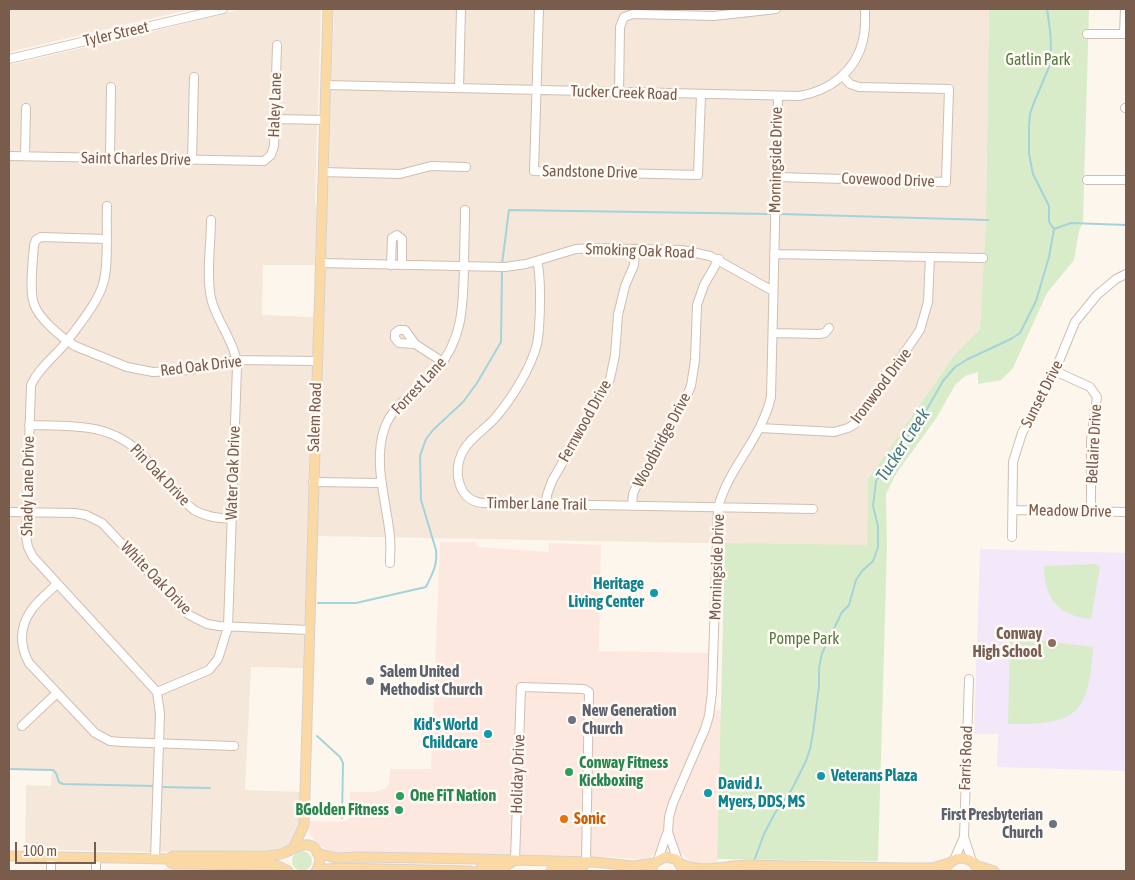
<!DOCTYPE html>
<style>
body{margin:0}
#map{position:relative;width:1135px;height:880px;overflow:hidden;background:#fdf6ec;font-family:"Asap Condensed",sans-serif}
canvas{display:block}
.frame{position:absolute;inset:0;border:10px solid #7a5c4d;pointer-events:none}
.scale{position:absolute;left:15px;top:842px;width:81px;height:22px;box-sizing:border-box;border:2px solid #7a5c4d;border-top:0;padding-left:6px;font-size:15px;line-height:18px;white-space:nowrap;color:#7a5c4d;-webkit-text-stroke:4px #fffaf3;paint-order:stroke}
</style>
<div id="map">
<canvas width="1135" height="880"></canvas>
<div class="frame"></div>
<div class="scale">100 m</div>
</div>
<script>
const context = document.querySelector('canvas').getContext('2d');
context.lineJoin = 'round';
function fillPath(path, color) {
  context.fillStyle = color;
  context.fill(path, 'evenodd');
}
function stroke(path, color, width, dash) {
  context.strokeStyle = color;
  context.lineWidth = width;
  context.lineCap = dash ? 'butt' : 'round';
  context.setLineDash(dash || []);
  context.stroke(path);
}
function drawText(font, color, halo, rows, align = 'center') {
  context.font = font + ' "Asap Condensed",sans-serif';
  context.lineWidth = 5;
  context.setLineDash([]);
  context.textBaseline = 'middle';
  context.strokeStyle = halo;
  context.fillStyle = color;
  for (const [text, x, y, turn = 0] of rows) {
    context.save();
    context.translate(x, y);
    context.rotate((+turn || 0) * Math.PI / 180);
    context.textAlign = isNaN(turn) ? turn : align;
    if (halo) context.strokeText(text, 0, 0);
    context.fillText(text, 0, 0);
    context.restore();
  }
}
fillPath(new Path2D(`
 M9 9H192L9 52Z
 M242 9H321L315 204 317 208 315 265H263L262 315 314 317 303 668 251 667 245 790 301 792 299 829 295 838 290 844 279 850 150 852 25 849 26 785 51 786 52 771 9 770V65L151 32Z
 M334 9H989L986 219 980 329 955 354 868 479 867 546 317 536Z`), '#f5e8da');
fillPath(new Path2D(`
 M440 542H476L477 547 549 552V543L601 545 599 651 709 653 706 707 721 711 717 862 697 864 687 859 679 851H658L648 858 641 859 589 856 334 853 317 844 310 835 309 821 342 822 349 819 350 792H374L386 788 389 783 390 769H431Z
 M164 868 185 871 273 868 280 871H164Z`), '#fde8e0');
fillPath(new Path2D(`
 M980 549 1126 553V771L997 767 998 734H974Z`), '#f3e8fa');
fillPath(new Path2D(`
 M989 9H1089L1083 222 1079 231 1074 260 1047 293 1013 368 1001 380 978 384V372L965 376 955 385 937 417 896 474 886 494 887 546 878 861 717 859 725 543 867 545 868 479 955 354 980 329 986 219Z
 M1096 564 1100 567 1091 619C1058 616 1044 598 1044 566Z
 M1017 637 1093 647C1089 716 1075 725 1008 724L1010 642Z
 M292 861a10 10 0 1 1 20 0a10 10 0 1 1-20 0Z`), '#d8ecc9');
stroke(new Path2D(`
 M780 214 988 220
 M1054 229 1071 223 1126 225
 M502 264 509 210 771 214
 M318 603H356L426 587C432 574 438 565 436 550L421 500 420 456 426 439 433 430 463 402 477 383 501 342 502 271
 M317 736 340 757 343 763 342 818
 M9 769 53 770 56 773 59 782 63 784 154 786
 M161 787 210 788
 M754 861 764 834 775 813 792 789 806 761 810 749 813 733 819 686V668L822 653 842 612 849 605 856 580 862 571 873 561 878 547V526L873 506 876 481 927 409 943 381 955 367 968 359 1011 339 1020 333 1036 301 1049 257 1054 229 1049 222V206L1033 174 1029 154V127L1030 114 1033 105 1049 67C1053 48 1050 28 1047 9`), '#a5d3da', 2);
const minor = new Path2D(`
 M539 9 534 171 698 175 701 95
 M1087 34H1126
 M1124 34 1125 9
 M9 59 223 9
 M326 85 799 96C830 91 856 71 863 40 866 30 865 19 865 9
 M459 88 461 9
 M619 93 620 27 624 17 633 14 714 16 776 9
 M1125 108H1126
 M275 119 325 120
 M9 156 264 161 271 155 274 146 277 45
 M25 156 26 108
 M110 158 111 87
 M192 160 194 77
 M323 172 400 174 431 166 466 167
 M776 177 946 182 949 89 859 87 850 84 843 76
 M1087 180H1126
 M107 206C106 227 109 266 103 284 98 302 79 325 68 340 57 355 39 367 31 385L26 537 28 547 33 557 157 692 160 714 155 859
 M106 239 41 237 36 240 34 245C33 260 29 290 34 304 39 319 62 338 75 346L127 367 153 372 190 370 236 360 317 361
 M774 254 983 258
 M537 261C540 272 540 283 540 295 540 311 540 329 537 344 531 368 512 398 496 417 486 429 469 438 462 453 453 472 458 501 483 503L813 509
 M320 263 505 267 526 264 576 249 594 248 682 250 710 256 773 291
 M391 265 392 238 397 235 402 239V265
 M773 333 819 334 825 333 829 328
 M415 344 399 343 395 338V333L399 330H405L415 344 443 362
 M1055 371 1090 387 1097 397 1091 440V511
 M29 425C69 426 110 422 141 454 159 472 174 494 194 510 206 517 218 518 232 519
 M760 428 834 432 848 428 855 424 920 330 928 302 930 257
 M313 482 382 483
 M546 504 547 495 552 481 610 379 615 355 618 315 625 286 634 265 635 249
 M632 506 633 494 636 487 684 402 691 386 695 360 697 305 704 285 719 259
 M1014 510 1126 512
 M9 512 75 513 86 515 102 523 189 615 207 624 219 626 309 630
 M1012 537 1013 462 1022 433 1055 371 1075 322 1097 295 1116 279 1126 274
 M390 563C390 555 391 545 390 537 387 503 372 461 385 427 394 402 420 391 436 371 463 339 463 307 464 267 464 248 465 229 465 210
 M57 584C40 600 23 612 22 637 22 647 24 654 29 663L95 733 110 741 122 742 234 746
 M157 692 209 670 218 659 228 627 237 366C235 341 216 321 211 298 206 276 211 243 211 220
 M22 726 57 693
 M668 832 678 861
 M964 837 972 861
 M515 860 521 687 584 689 589 692 586 862
 M658 860 666 836 668 832 669 817 673 803 705 729 709 716 712 692 718 508C728 468 761 440 771 397L778 97
 M954 860 964 837 969 679
 M51 871V858
 M96 871V858`);
const major = new Path2D(`
 M294 847 304 825 328 9
 M317 853 336 858 360 857 476 859 594 862 634 866 654 863
 M9 856 168 859 173 856H268C274 855 279 855 284 853 296 848 312 836 319 856 321 861 319 866 316 871
 M168 859 171 863 174 864 276 865 288 871
 M681 864C702 874 726 865 748 865 809 866 870 868 932 868L949 863
 M975 865 994 871
 M947 866C956 854 973 856 978 871
 M317 870 338 868 470 871
 M478 871 482 867H504L515 860
 M551 871 553 868 566 867
 M561 871 581 869 586 862
 M651 871 654 863 665 857 676 859 683 869`);
stroke(minor, '#d1beb0', 10);
stroke(major, '#dad1cd', 11);
stroke(minor, '#fff', 8);
stroke(major, '#fbd9a5', 9);
for (const [x, y, r, color] of [
 [654,593,5,"#0f9aa8"],
 [1052,643,5,"#8d6e63"],
 [370,681,5,"#6b7280"],
 [572,720,5,"#6b7280"],
 [488,734,5,"#0f9aa8"],
 [569,772,5,"#2e9e5b"],
 [821,776,5,"#0f9aa8"],
 [708,793,5,"#0f9aa8"],
 [400,796,5,"#2e9e5b"],
 [399,810,5,"#2e9e5b"],
 [564,819,5,"#e8710a"],
 [1053,824,5,"#6b7280"]
]) {
  const dot = new Path2D();
  dot.arc(x, y, r, 0, 2 * Math.PI);
  context.fillStyle = color;
  context.fill(dot);
  stroke(dot, '#fffaf3', 2);
}
drawText('16px', '#7a5c4d', '#fffaf3', [
 ["Tyler Street",116,34,-13],
 ["Tucker Creek Road",624,93,2],
 ["Haley Lane",275,105,-88],
 ["Saint Charles Drive",136,159,1],
 ["Morningside Drive",776,160,-89],
 ["Sandstone Drive",590,172,1],
 ["Covewood Drive",888,180,2],
 ["Smoking Oak Road",640,251,2],
 ["Red Oak Drive",201,366,-7],
 ["Forrest Lane",419,386,-47],
 ["Ironwood Drive",881,386,-53],
 ["Sunset Drive",1042,394,-63],
 ["Salem Road",315,417,-88],
 ["Fernwood Drive",585,421,-61],
 ["Woodbridge Drive",662,440,-62],
 ["Bellaire Drive",1094,444,-87],
 ["Water Oak Drive",233,473,-88],
 ["Pin Oak Drive",160,475,46],
 ["Shady Lane Drive",28,486,-89],
 ["Timber Lane Trail",537,504,1],
 ["Meadow Drive",1070,511,1],
 ["Morningside Drive",717,567,-88],
 ["White Oak Drive",156,578,46],
 ["Farris Road",966,758,-88],
 ["Holiday Drive",518,774,-88]
]);
drawText('16px', '#537a41', '#fffaf3', [
 ["Gatlin Park",1038,60],
 ["Pompe Park",804,639]
]);
drawText('bold 16px', '#0d838f', '#fffaf3', [
 ["Heritage",644,584],
 ["Living Center",644,602],
 ["Kid's World",478,725],
 ["Childcare",478,743],
 ["Veterans Plaza",831,776,"left"],
 ["David J.",718,784,"left"],
 ["Myers, DDS, MS",718,802,"left"]
], 'right');
drawText('bold 16px', '#785e54', '#fffaf3', [
 ["Conway",1042,634],
 ["High School",1042,652]
], 'right');
drawText('bold 16px', '#5b616d', '#fffaf3', [
 ["Salem United",380,672],
 ["Methodist Church",380,690],
 ["New Generation",582,711],
 ["Church",582,729],
 ["First Presbyterian",1043,815,"right"],
 ["Church",1043,833,"right"]
], 'left');
drawText('bold 16px', '#27864d', '#fffaf3', [
 ["Conway Fitness",579,763],
 ["Kickboxing",579,781],
 ["One FiT Nation",410,796],
 ["BGolden Fitness",389,810,"right"]
], 'left');
drawText('bold 16px', '#c56008', '#fffaf3', [
 ["Sonic",574,819]
], 'left');
drawText('italic 18px', '#437c86', '#fffaf3', [
 ["Tucker Creek",903,445,-57]
]);
</script>
